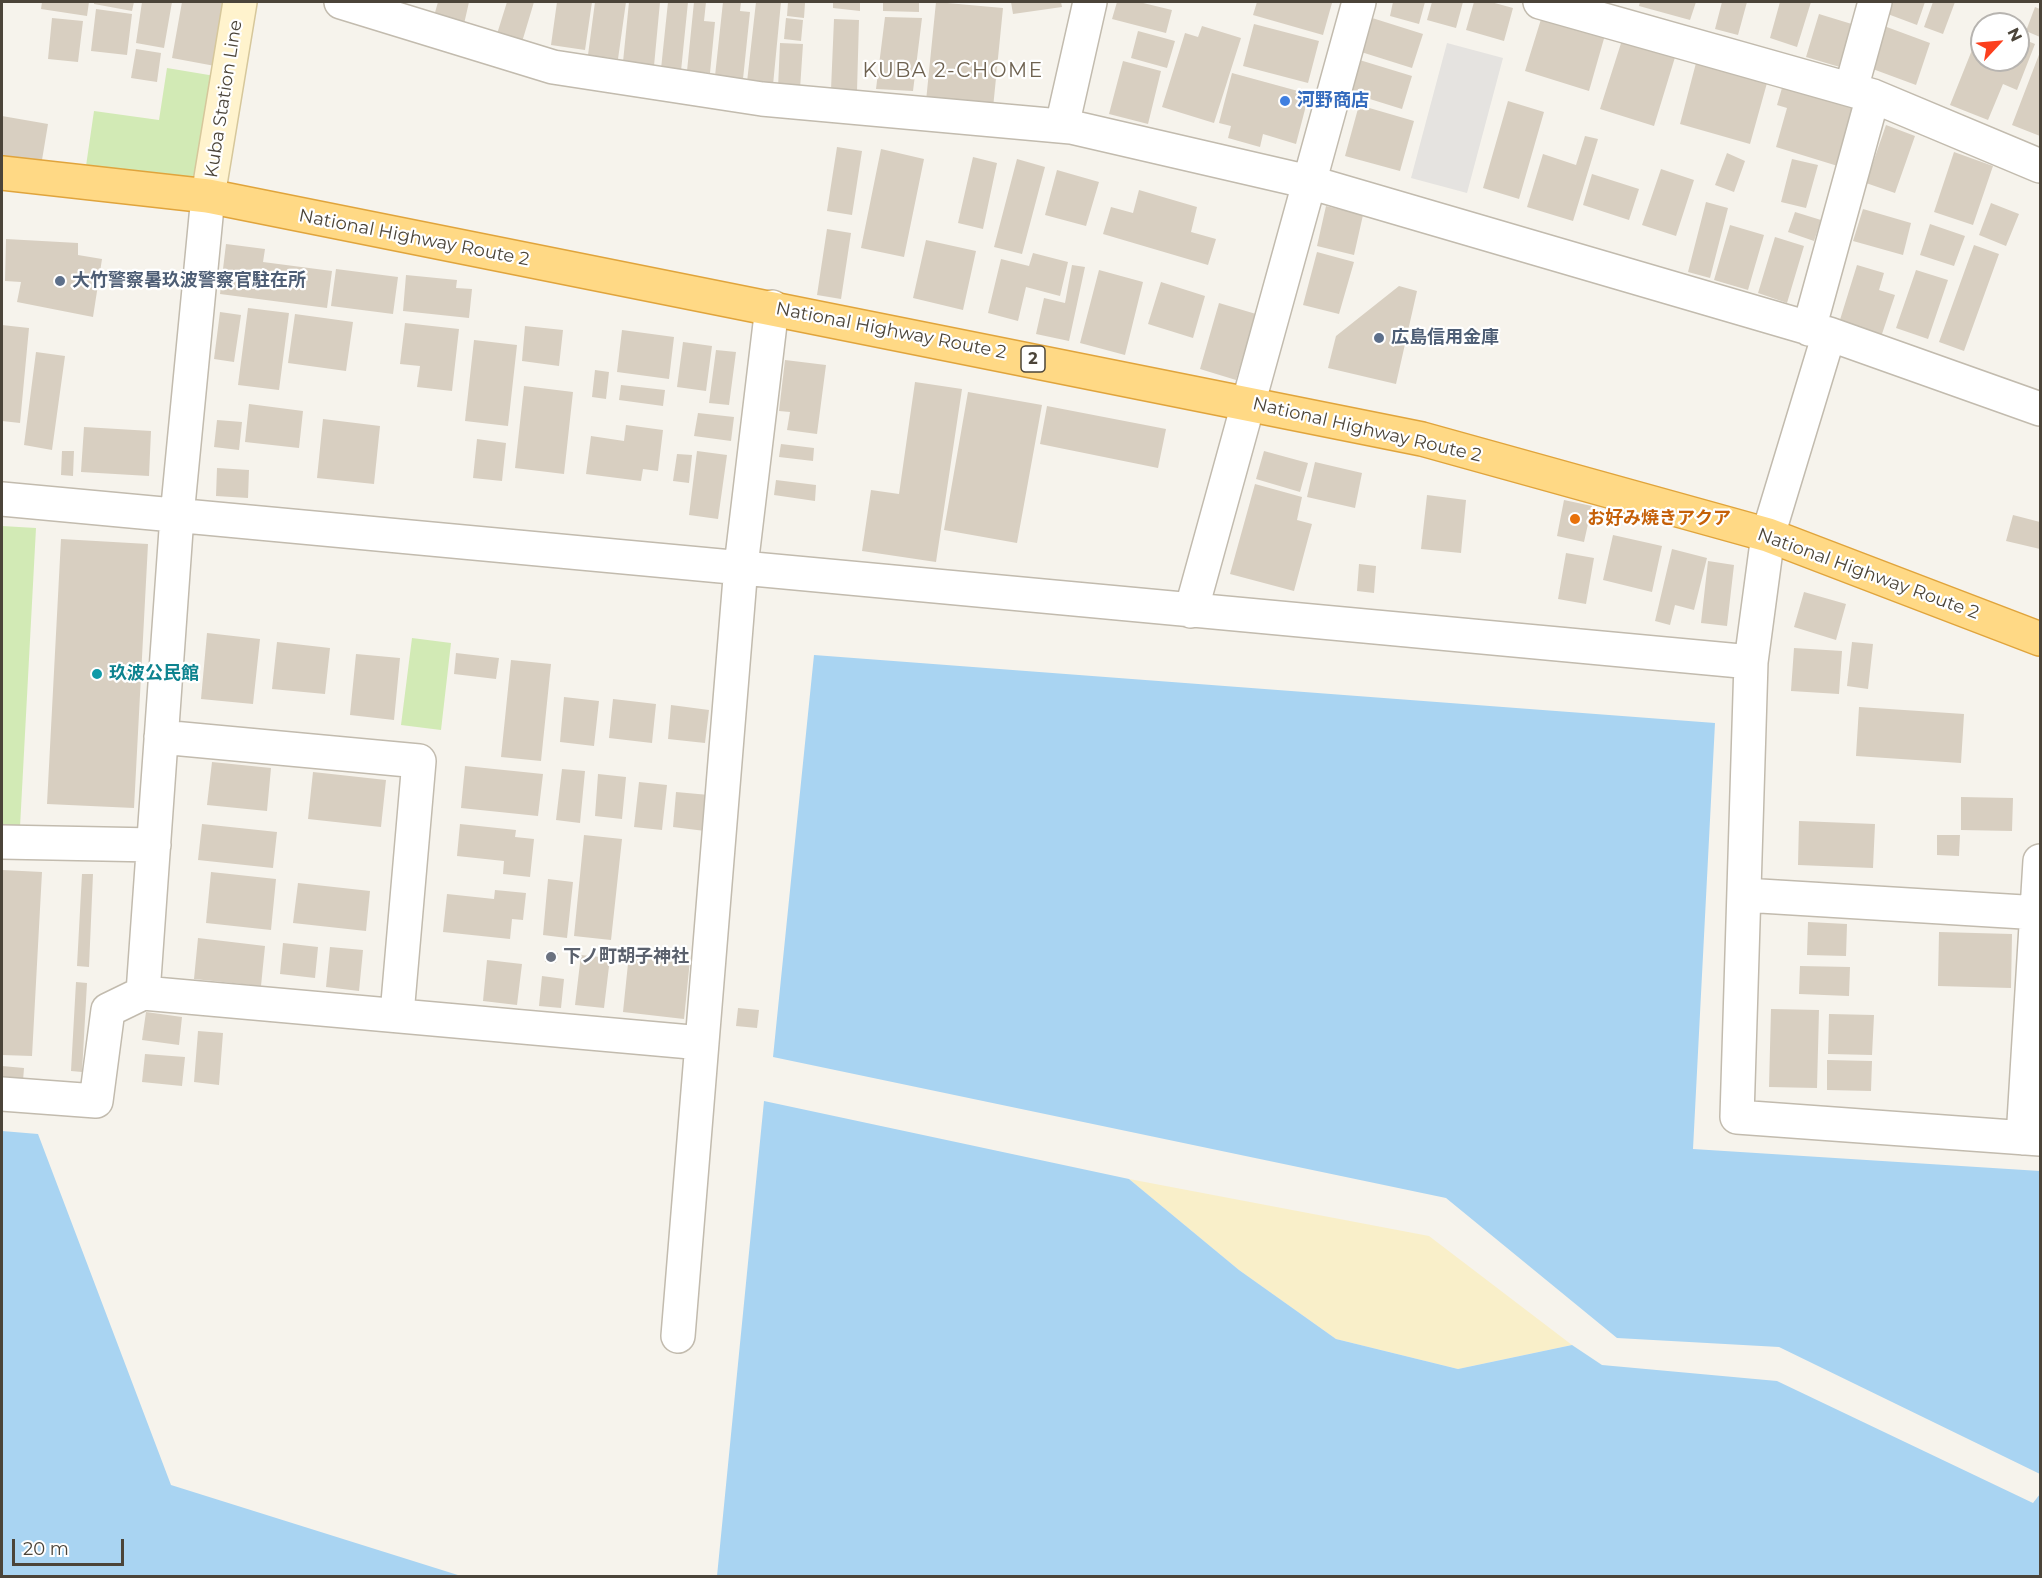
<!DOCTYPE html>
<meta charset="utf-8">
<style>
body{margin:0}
#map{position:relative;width:2042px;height:1578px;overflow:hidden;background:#f6f3ec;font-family:Montserrat,sans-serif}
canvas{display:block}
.frame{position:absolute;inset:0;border:3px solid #4b4439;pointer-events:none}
.north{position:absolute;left:1970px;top:12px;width:60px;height:60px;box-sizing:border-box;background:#fff;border:2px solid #b7b4b0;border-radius:50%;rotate:64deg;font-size:16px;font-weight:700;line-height:24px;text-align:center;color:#4b4439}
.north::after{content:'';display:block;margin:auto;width:21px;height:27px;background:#fc3f1d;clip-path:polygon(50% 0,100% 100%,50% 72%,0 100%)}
.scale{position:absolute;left:12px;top:1539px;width:112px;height:27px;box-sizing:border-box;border:3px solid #4b4439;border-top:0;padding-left:8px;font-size:18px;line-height:21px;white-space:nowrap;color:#4b4439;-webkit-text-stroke:4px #fff;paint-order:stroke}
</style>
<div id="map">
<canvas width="2042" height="1578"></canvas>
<div class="frame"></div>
<div class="north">N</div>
<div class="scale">20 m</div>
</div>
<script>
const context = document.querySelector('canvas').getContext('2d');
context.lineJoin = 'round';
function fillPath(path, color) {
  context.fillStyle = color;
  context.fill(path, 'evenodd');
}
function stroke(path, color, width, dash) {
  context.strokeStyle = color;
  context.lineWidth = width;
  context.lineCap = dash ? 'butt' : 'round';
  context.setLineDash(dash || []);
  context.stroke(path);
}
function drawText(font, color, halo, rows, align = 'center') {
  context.font = font + ' Montserrat,"Noto Sans JP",sans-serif';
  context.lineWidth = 4.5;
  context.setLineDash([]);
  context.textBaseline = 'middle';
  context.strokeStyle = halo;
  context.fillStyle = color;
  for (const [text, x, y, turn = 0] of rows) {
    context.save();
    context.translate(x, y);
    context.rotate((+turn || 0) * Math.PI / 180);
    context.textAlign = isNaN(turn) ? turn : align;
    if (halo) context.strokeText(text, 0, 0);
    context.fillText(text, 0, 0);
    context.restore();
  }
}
fillPath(new Path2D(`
 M167 68 215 76 199 184 86 166 94 111 159 120Z
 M2 526 36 528 20 827 2 826Z
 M412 638 451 643 441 730 401 725Z`), '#d2eab5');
fillPath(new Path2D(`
 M1129 1179 1429 1236 1572 1345 1458 1369 1336 1339 1239 1270Z`), '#f9efc9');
fillPath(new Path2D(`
 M1447 43 1503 58 1467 193 1411 178Z`), '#e5e3e0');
fillPath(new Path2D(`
 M814 655 1715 723 1693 1149 2040 1171V1474L1779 1347 1617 1338 1446 1198 773 1057Z
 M764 1101 1129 1179 1239 1270 1336 1339 1458 1369 1572 1345 1602 1365 1777 1381 2033 1503 2040 1494V1576H717Z
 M2 1131 38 1134 171 1485 461 1576H2Z`), '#a9d4f2');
fillPath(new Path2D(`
 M42 2H89L87 16 41 9Z
 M94 2H134L132 11 94 4Z
 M142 2H172L164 48 136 43Z
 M182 2H226L215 66 172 58Z
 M438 2H469L464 24 434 16Z
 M507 2H534L522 42 497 34Z
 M557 2H592L585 50 551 45Z
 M595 2H626L618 59 588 55Z
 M629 2H660L654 66 623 62Z
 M668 2H688L681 71 661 69Z
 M694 2H706L704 21 715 22 710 73 687 71Z
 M723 2H741L740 11 750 12 743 79 715 76Z
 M756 2H781L773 85 747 82Z
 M788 2 805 3 804 18 787 16Z
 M833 2H860V11L833 8Z
 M883 2H919V12L883 11Z
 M936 2 1003 8 993 108 926 101Z
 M1011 2H1061L1062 7 1013 14Z
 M1117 2H1139L1172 10 1166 33 1112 19Z
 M1257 2H1326L1332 3 1323 35 1253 15Z
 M1393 2H1425L1419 24 1390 16Z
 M1432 2H1463L1456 28 1427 20Z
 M1474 2H1491L1513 8 1504 41 1466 30Z
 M1640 2H1696L1690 20 1639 6Z
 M1722 2H1747L1738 35 1715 29Z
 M1780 2H1811L1797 47 1770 38Z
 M1889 2H1925L1917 25 1885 13Z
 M1933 2H1955L1943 34 1924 27Z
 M2035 7 2040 9V37L2026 31Z
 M96 9 132 14 127 55 91 51Z
 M1819 14 1855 25 1843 68 1806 57Z
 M1542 16 1605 35 1589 91 1525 71Z
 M885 17 922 18 913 91 876 89Z
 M1369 17 1423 34 1412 68 1358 51Z
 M52 18 83 21 78 62 48 59Z
 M786 18 803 20 801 41 784 39Z
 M834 19 859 20 857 91 831 90Z
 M1254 24 1319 41 1308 83 1243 66Z
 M1982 25V60H2018V37L2035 44 2017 90 2003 84 1988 120 1950 105Z
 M1202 26 1241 38 1214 123 1162 107 1185 33 1198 37Z
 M1884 26 1930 43 1916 85 1870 68Z
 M1138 31 1175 41 1167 68 1131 58Z
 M1623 37 1676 54 1654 126 1600 109Z
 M780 43 803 44 800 89 778 88Z
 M136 49 161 53 157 82 131 78Z
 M2040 52V136L2012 125Z
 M1353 58 1412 76 1402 109 1344 91Z
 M1123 61 1161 71 1148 124 1109 114Z
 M1696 63 1767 83 1750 144 1680 124Z
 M1232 73 1309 94 1296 144 1263 134 1260 147 1228 138 1231 126 1219 123Z
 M1784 81 1859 104 1841 167 1776 147 1787 108 1777 105Z
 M1508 101 1544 112 1519 199 1483 188Z
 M1359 105 1414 121 1400 171 1345 156Z
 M2 116 48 124 41 166 2 160Z
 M1886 125 1915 136 1895 193 1866 183Z
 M1585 136 1598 139 1573 221 1527 207 1543 154 1576 165Z
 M837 147 862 151 852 215 827 211Z
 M881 149 924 159 904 257 861 248Z
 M1954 152 1993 166 1973 225 1934 212Z
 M1727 153 1745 161 1734 192 1715 185Z
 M973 157 997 163 983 229 958 223Z
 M1017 159 1045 167 1022 254 994 247Z
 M1792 159 1818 165 1806 208 1781 202Z
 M1661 169 1694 180 1676 236 1642 225Z
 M1057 170 1099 182 1086 226 1045 215Z
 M1592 174 1639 189 1629 220 1583 205Z
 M1139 190 1197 207 1191 232 1216 239 1208 265 1103 234 1111 207 1133 213Z
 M1706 202 1728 208 1710 278 1688 272Z
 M1991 203 2019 214 2006 246 1979 235Z
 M1326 206 1363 215 1354 255 1317 246Z
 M1863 209 1911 223 1903 255 1853 241Z
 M1795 212 1821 220 1814 241 1788 232Z
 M1930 224 1965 236 1954 266 1920 255Z
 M1730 225 1764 235 1748 290 1714 280Z
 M827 229 851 233 841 299 817 295Z
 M1775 237 1804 246 1787 303 1758 293Z
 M6 239 78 243V255L102 259 93 317 17 302 21 282 5 281Z
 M926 240 976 251 963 310 913 298Z
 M226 244 265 249 263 262 332 271 327 308 220 294Z
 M1974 245 1999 254 1964 351 1939 342Z
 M1317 252 1354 262 1339 314 1303 305Z
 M1033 253 1068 262 1060 296 1026 287 1018 321 988 313 1001 259 1029 266Z
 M1072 265 1085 267 1069 341 1036 334 1044 298 1065 303Z
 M1857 265 1884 273 1879 290 1895 295 1881 337 1839 323Z
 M336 269 398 277 393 314 331 306Z
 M1099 270 1143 282 1125 355 1080 343Z
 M1916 270 1948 280 1928 339 1896 328Z
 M406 275 457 280 456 288 472 289 469 318 403 311Z
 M1161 282 1205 296 1193 338 1148 324Z
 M1399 286 1417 291 1396 384 1328 368 1336 336Z
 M1219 303 1256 314 1236 380 1200 369Z
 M248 308 289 313 279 390 238 385Z
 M220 312 241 315 234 362 214 359Z
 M295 314 353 322 346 371 288 363Z
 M405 323 459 329 452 391 417 387 420 366 400 364Z
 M2 325 29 328 20 423 2 421Z
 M525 326 563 330 559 366 522 361Z
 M622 330 674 337 669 379 617 372Z
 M474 340 517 345 508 426 465 421Z
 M683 342 712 346 706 391 677 387Z
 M716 350 736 352 729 405 709 403Z
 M36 352 65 356 52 450 24 445Z
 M785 360 826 365 817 434 787 430 790 412 779 411Z
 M595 370 609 372 606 399 592 397Z
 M915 382 962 389 936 562 862 551 871 490 899 494Z
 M621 385 665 390 663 406 619 400Z
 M524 386 573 392 564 474 515 468Z
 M968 392 1042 405 1017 543 944 530Z
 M249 404 303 411 299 448 245 442Z
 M1047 406 1166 429 1158 468 1040 444Z
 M698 413 734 417 731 441 694 436Z
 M323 419 380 426 374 484 317 478Z
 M217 420 242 422 239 450 214 447Z
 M626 425 663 430 658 471 643 469 641 481 586 474 591 436 624 441Z
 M84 427 151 431 149 476 81 472Z
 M477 439 506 443 502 481 473 478Z
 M781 444 814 448 813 461 779 457Z
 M62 451H74L73 476 61 475Z
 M697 451 727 455 718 519 689 515Z
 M1264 451 1308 463 1300 492 1256 479Z
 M677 454 692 455 689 483 673 481Z
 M1315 462 1362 473 1355 508 1307 497Z
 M217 468 249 470 248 498 216 496Z
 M776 480 816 485 815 501 774 495Z
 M1255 484 1302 497 1297 520 1312 524 1294 591 1230 574Z
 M1427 495 1466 500 1461 553 1421 549Z
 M1564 500 1592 506 1584 542 1557 536Z
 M2013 515 2040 522V549L2006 541Z
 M1613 535 1662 546 1652 592 1603 580Z
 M61 539 148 544 134 808 47 804Z
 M1672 549 1707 558 1694 610 1675 605 1670 625 1655 621Z
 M1566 553 1594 558 1586 604 1558 599Z
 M1708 561 1734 565 1727 626 1701 623Z
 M1359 564 1376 566 1374 593 1357 591Z
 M1804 592 1846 604 1836 640 1794 627Z
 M207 633 260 639 253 704 201 699Z
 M277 642 330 648 325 694 272 689Z
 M1852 642 1873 644 1868 689 1847 686Z
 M1794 648 1842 651 1839 694 1791 691Z
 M456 653 499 658 496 679 454 674Z
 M356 654 400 658 394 720 350 715Z
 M511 660 551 664 541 761 501 757Z
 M564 697 599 701 594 746 560 742Z
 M613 699 656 704 652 743 609 738Z
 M671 705 709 710 705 743 668 739Z
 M1859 707 1964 714 1961 763 1856 756Z
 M212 762 271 768 267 811 207 805Z
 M465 766 543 774 538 816 461 808Z
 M562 769 585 771 580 823 556 820Z
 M313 772 386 780 381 827 308 819Z
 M598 774 626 777 622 819 595 816Z
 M639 782 667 785 662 830 634 827Z
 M676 792 709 795 705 831 673 827Z
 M1961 797 2013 798 2012 831 1961 830Z
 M1799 821 1875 824 1873 868 1798 865Z
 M202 824 277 832 273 868 198 860Z
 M460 824 516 830 515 837 534 839 530 877 503 874 504 861 457 856Z
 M584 835 622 839 611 940 574 936Z
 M1937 835H1960L1959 856 1937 855Z
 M2 870 42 872 32 1056 2 1055Z
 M211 872 276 879 271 930 206 923Z
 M82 874H93L89 967 77 966Z
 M548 879 573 882 567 938 543 935Z
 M298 883 370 891 366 931 293 923Z
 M495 890 526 893 523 920 512 919 510 939 443 932 447 894 494 899Z
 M1808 922 1847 924 1846 956 1807 955Z
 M1939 932 2012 934 2011 988 1938 986Z
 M198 938 265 946 261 986 194 979Z
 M283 943 318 947 315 978 280 974Z
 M330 947 363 950 359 991 326 987Z
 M546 951 558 953 556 963 545 962Z
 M629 954 690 960 684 1019 623 1012Z
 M581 955 610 958 604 1008 575 1005Z
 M487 960 522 964 517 1005 483 1001Z
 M1800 966 1850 967 1849 996 1799 994Z
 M542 976 564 979 561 1008 539 1006Z
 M76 982 87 983 82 1072 71 1071Z
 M738 1008 759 1010 757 1028 736 1026Z
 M1771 1009 1819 1010 1817 1088 1769 1087Z
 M146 1012 182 1017 179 1045 142 1040Z
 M1829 1014 1874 1015 1872 1055 1828 1054Z
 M198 1031 223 1033 219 1085 194 1082Z
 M145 1054 185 1057 182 1086 142 1082Z
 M1827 1060 1872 1061 1871 1091 1827 1090Z
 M2 1066 24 1068 23 1081 2 1079Z`), '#d8cfc1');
const minor = new Path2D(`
 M341 2 553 67 762 99 1071 127 1309 182 1829 334 2040 409
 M1540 2 1873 96 2040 166
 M1851 89 1875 2
 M1062 126 1090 2
 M208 196 177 516 143 993 702 1043
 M1809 329 1873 96
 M1829 334 1768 535 1751 662 1737 1117 2040 1139
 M2 499 1751 662
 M1191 611 1359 2
 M161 737 419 761 397 1014
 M2 842 154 845
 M1744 895 2040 913
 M2 1094 96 1101 108 1010 143 993
 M2023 1138 2040 861
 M678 1336 741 566 772 307`);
const secondary = new Path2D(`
 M208 196 240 2`);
const trunk = new Path2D(`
 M2 173 208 196 1422 439 1768 535 2040 639`);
stroke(minor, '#c2bbae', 36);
stroke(secondary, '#d6c79b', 36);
stroke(trunk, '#e0a43c', 36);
stroke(minor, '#fff', 33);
stroke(secondary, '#fff3cd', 33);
stroke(trunk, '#ffd985', 33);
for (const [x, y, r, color] of [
 [1285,101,6,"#3f7fe0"],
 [60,281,6,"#5c6f8a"],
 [1379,338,6,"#5c6f8a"],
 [1575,519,6,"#e8710a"],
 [97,674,6,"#0f9aa8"],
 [551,957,6,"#6b7280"]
]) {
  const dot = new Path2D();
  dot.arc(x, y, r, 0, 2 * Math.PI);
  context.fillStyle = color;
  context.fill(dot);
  stroke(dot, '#fff', 2);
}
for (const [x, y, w] of [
 [1033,359,24]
]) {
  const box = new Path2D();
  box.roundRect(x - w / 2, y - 13, w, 26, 4.5);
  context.fillStyle = '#fff';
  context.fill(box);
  stroke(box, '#4b4439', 1.5);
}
drawText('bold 16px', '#4b4439', null, [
 ["2",1033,359]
]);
drawText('18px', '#4b4439', '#fff', [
 ["Kuba Station Line",224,99,-81],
 ["National Highway Route 2",414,238,11],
 ["National Highway Route 2",891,331,11],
 ["National Highway Route 2",1367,430,13],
 ["National Highway Route 2",1868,574,20]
]);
drawText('bold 18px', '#366cbe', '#fff', [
 ["河野商店",1297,101]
], 'left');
drawText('bold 18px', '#4e5e75', '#fff', [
 ["大竹警察暑玖波警察官駐在所",72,281],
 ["広島信用金庫",1391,338]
], 'left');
drawText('bold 18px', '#c56008', '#fff', [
 ["お好み焼きアクア",1587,519]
], 'left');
drawText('bold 18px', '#0d838f', '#fff', [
 ["玖波公民館",109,674]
], 'left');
drawText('bold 18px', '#5b616d', '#fff', [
 ["下ノ町胡子神社",563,957]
], 'left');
context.letterSpacing = '1.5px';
drawText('20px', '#6e6250', '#fff', [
 ["KUBA 2-CHOME",953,71]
]);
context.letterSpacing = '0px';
</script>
